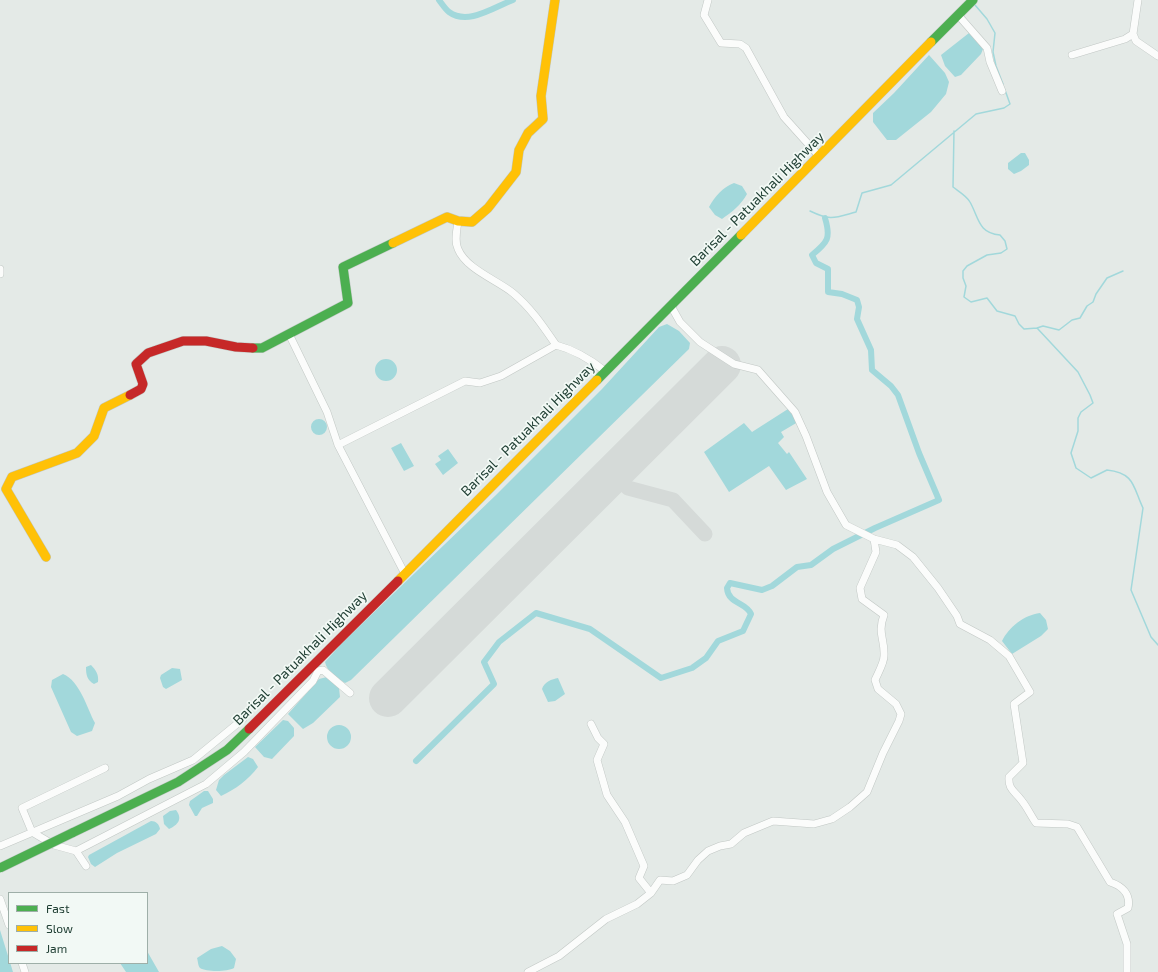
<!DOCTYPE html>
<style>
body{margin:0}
#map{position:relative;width:1158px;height:972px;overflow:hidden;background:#e4eae7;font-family:"Exo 2",sans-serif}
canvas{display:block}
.legend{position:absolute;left:8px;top:892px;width:140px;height:72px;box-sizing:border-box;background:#f2f9f5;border:1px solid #9eafa8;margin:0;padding:5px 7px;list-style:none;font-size:12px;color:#203f34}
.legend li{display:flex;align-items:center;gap:8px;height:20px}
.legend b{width:20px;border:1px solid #9eafa8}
</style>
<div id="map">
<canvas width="1158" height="972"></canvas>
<ul class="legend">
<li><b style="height:5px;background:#4caf50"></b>Fast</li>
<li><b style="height:5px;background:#ffc107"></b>Slow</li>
<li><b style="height:5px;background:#c62828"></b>Jam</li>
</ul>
</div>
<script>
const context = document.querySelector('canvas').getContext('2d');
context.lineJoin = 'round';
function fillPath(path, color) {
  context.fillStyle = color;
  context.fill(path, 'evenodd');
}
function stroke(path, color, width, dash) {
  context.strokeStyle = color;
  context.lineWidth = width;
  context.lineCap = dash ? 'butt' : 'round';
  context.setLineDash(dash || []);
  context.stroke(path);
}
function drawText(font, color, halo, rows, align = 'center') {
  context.font = font + ' "Exo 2",sans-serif';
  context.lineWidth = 3.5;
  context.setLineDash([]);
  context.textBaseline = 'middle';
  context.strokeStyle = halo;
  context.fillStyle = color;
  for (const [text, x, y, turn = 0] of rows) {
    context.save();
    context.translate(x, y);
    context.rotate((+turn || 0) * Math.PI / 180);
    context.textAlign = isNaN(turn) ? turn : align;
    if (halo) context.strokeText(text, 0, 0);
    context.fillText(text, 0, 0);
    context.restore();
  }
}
fillPath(new Path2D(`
 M969 33 979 41 983 49 981 54 961 75 955 77 945 66 941 55Z
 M929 55 945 73 949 82 946 94 931 112 896 140H887L873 122V113L894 93Z
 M1021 153H1025L1029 160V165L1021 171 1014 174 1008 169V163Z
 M734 183 742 186 747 194C741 205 732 212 722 219L715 215 709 207C715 196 723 187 734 183Z
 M667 324 679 331 690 343 689 349 351 680 345 683C337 678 327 672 325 662L342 643 496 495 602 389 659 327Z
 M375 370a11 11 0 1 1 22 0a11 11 0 1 1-22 0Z
 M788 409 798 422 781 432 784 437 778 443 787 454 789 452 807 479 786 490 769 466 729 492 704 452 744 423 752 432Z
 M311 427a8 8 0 1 1 16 0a8 8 0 1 1-16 0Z
 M401 443 414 466 404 471 391 448Z
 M448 449 458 463 443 475 435 464 441 460 438 456Z
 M1040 613 1046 620 1048 629 1041 636 1012 654 1002 641C1009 627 1024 615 1040 613Z
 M91 665C96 670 99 675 98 682L94 684C87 680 86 675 86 667Z
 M172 668 180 669 182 680 166 689 163 687 160 678 161 675Z
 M63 674C80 681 87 708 95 723L92 731 77 736 71 732 51 687 52 680Z
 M327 677 339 688 340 697 313 723 303 729 288 714 319 679Z
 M558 678 565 694 555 701 548 702 542 689C544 682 552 679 558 678Z
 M283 720 288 721 294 728V736L272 759 264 757 255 747Z
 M327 737a12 12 0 1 1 24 0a12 12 0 1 1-24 0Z
 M248 757 253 759 258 767C248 780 236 789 221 796L216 790 219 780 224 775Z
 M204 791H208L213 799V803L202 808 197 816H195L189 805 190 801Z
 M176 810C183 819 178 825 169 829L164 824 163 816 170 811Z
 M151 821C156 821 159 824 160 829L156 834 117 853 95 867 91 864 88 857 89 855Z
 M0 930 13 972H0Z
 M222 946 230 951 236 959 234 968C227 972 206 972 200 968 198 966 198 961 197 958L211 949Z
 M147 951 159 972H126L120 963H147Z`), '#a2d8db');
stroke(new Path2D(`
 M975 5 987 19 995 33 993 52 996 66 1003 84
 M954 131 953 187C958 191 967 196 970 202 979 218 978 233 1000 235L1005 241 1007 249 1001 253 987 255 967 266 963 271V278L966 286 964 297 971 302 987 298 997 311 1015 316 1019 324 1024 329 1037 328 1078 372 1090 395 1093 403 1081 412 1078 418V431L1071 453 1076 468 1091 478 1107 470C1135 473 1133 487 1143 508L1131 590 1151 637 1158 645
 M810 211C831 221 834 218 856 212L862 193 891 185 976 114 1004 108 1010 104 1005 90
 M1037 328 1043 326 1059 330 1072 320 1080 318 1087 306 1093 302 1096 294 1107 278 1123 271`), '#a2d8db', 1.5);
stroke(new Path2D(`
 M439 0C442 4 445 9 449 12 468 26 494 7 513 0
 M416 761 494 684 484 662 499 642 536 613 590 629 661 678 692 668 706 658 718 641 743 631 751 614C746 602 728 604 727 588L730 583 762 590 772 586 797 567 811 565 833 549 875 528 939 500 919 453 898 395 891 386 872 370 871 350 857 319 859 307 857 300 842 294 828 292V269L816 263 812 255C828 242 831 238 825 218`), '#a2d8db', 6);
stroke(new Path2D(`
 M613 473 628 488 673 500 705 534`), '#d5dad8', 15);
stroke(new Path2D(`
 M388 698 722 365`), '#d5dad8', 38);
const street = new Path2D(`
 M708 0 704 15 721 43 740 44 746 48 784 117 819 156
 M1138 0 1133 34 1136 41 1158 56
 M958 15 987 48 990 62 1002 91
 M1072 55 1125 39 1133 34
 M458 221C457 230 454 241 458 249 466 269 497 280 513 293 531 308 543 326 556 345
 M0 269V274
 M671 306 680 322 700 342 734 364 758 370 795 412 806 436 827 492 846 525 874 539 897 545 913 557 938 588 957 616 960 624 990 640 1009 656 1030 692 1014 704 1023 763 1009 777C1008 790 1015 791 1022 801 1027 807 1031 816 1036 823L1068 824 1077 827 1110 882C1122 886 1131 894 1128 908L1117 914 1127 944V972
 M289 334 327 412 338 445 405 574
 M338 445 465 381 480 383 501 376 556 345C575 350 590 359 605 371
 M591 724 598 738 604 744 597 760 607 795 625 822 644 866 639 878 651 893 660 880 673 881 687 875 698 860 708 851 720 846 731 844 744 833 773 821 814 824 832 819 850 807 867 792 883 753 899 721 901 714 896 704 878 689 875 680C878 673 884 663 884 656 885 639 877 633 884 615L862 599 860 588 876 552 874 539
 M105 768 22 808 32 832 54 845 76 851 206 784 244 752 313 681 318 671 323 670 350 693
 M0 846 118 796 149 779 193 760 243 719
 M76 851 86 866
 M0 899 9 925
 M22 963 25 972
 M528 972 559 956 606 919 637 904 651 893`);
const fast = new Path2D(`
 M931 42 973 0
 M253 348H262L348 303 343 267 393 243
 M597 380 741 235
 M72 833 178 782 227 750 249 729`);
const slow = new Path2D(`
 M741 235 931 42
 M393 243 447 217 458 221 472 222 488 208 516 172 519 150 528 133 543 119 541 96 555 0
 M46 557 6 489 12 477 77 453 94 436 104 408 130 395
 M398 581 597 380`);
const jam = new Path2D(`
 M130 395 141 389 143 384 136 364 148 353 183 341H206L236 347 253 348
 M249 729 398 581`);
stroke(street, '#c1c7c4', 8);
stroke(fast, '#c0c8c4', 10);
stroke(slow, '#c0c8c4', 10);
stroke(jam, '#c0c8c4', 10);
stroke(street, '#fbfcfb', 7);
stroke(fast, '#4caf50', 9);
stroke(slow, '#ffc107', 9);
stroke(jam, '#c62828', 9);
const fastBridge = new Path2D(`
 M0 868 72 833`);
stroke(fastBridge, '#bcc6c2', 10, []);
stroke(fastBridge, '#4caf50', 9);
drawText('14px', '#203f34', '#f2f9f5', [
 ["Barisal - Patuakhali Highway",757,199,-45],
 ["Barisal - Patuakhali Highway",528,429,-45],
 ["Barisal - Patuakhali Highway",300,658,-45]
]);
</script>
